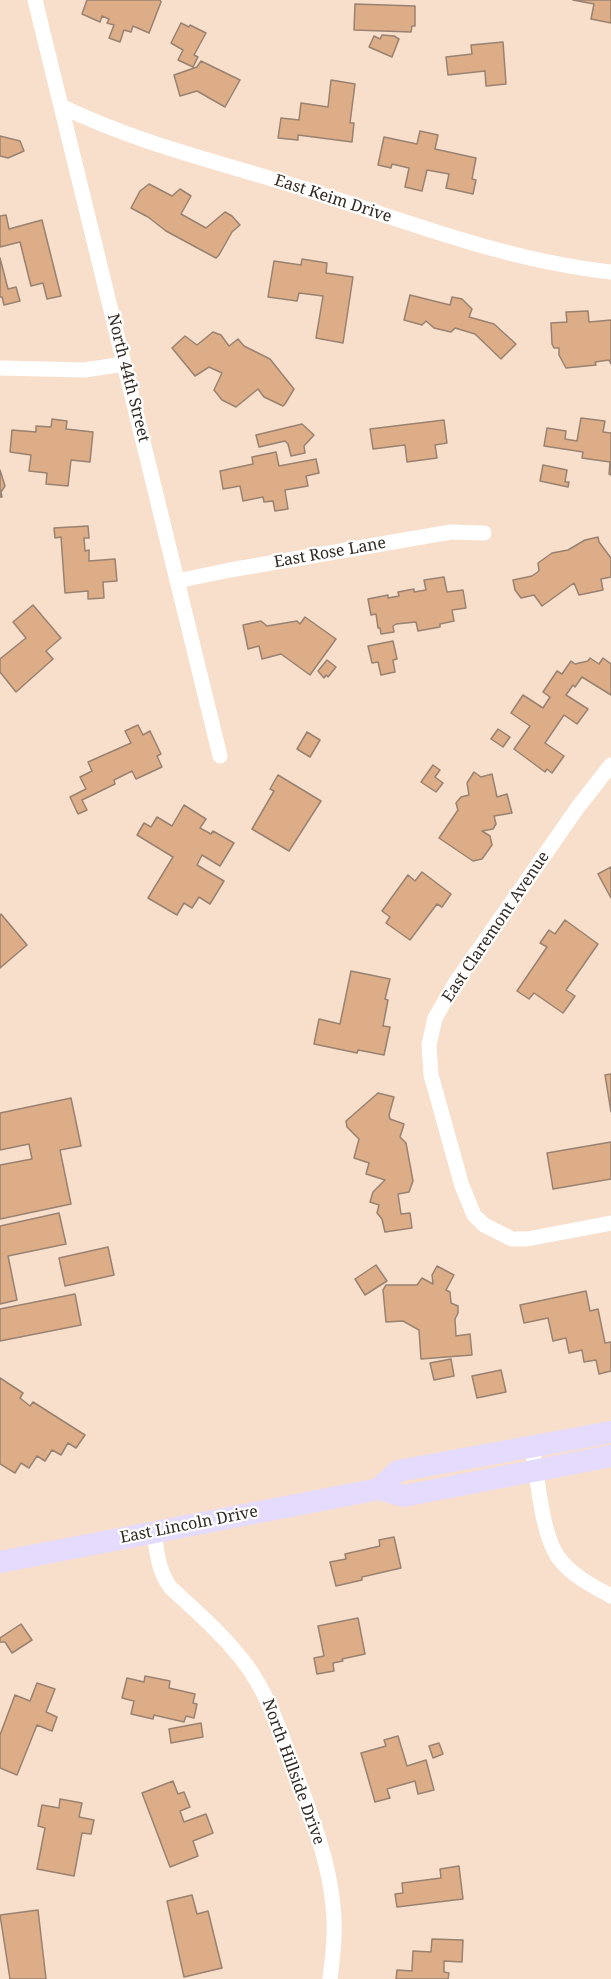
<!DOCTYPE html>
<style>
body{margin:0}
canvas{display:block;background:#f8dfcc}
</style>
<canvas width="611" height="1979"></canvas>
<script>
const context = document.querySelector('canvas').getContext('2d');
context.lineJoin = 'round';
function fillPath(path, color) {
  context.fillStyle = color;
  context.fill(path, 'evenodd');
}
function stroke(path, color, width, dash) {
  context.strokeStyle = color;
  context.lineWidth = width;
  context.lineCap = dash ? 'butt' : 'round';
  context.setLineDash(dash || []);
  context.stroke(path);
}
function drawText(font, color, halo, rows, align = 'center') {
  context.font = font + ' "Noto Serif",serif';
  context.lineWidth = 4.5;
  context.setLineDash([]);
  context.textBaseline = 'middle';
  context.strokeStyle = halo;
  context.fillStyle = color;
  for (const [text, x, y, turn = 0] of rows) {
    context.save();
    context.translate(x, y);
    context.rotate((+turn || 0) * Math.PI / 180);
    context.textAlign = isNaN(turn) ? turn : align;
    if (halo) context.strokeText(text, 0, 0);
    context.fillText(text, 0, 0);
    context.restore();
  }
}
const building = new Path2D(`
 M87 0H160L161 2 149 33 133 26 131 32 124 30 120 42 109 38 114 25 107 23 109 19 102 16 100 22 82 14Z
 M573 0H611V23L591 19 594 4Z
 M355 4 415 6V26H412L411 32 354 30Z
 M181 23 189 27 190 25 206 33 194 55 198 57 193 67 178 60 183 50 171 43Z
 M382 35 394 36 399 39 392 57 369 47 374 36 380 39Z
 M503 42 506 84 486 86 485 71 448 75 446 57 472 54 471 45Z
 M201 61 240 80 225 107 197 91 180 96 174 75 197 67Z
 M331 80 355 84 350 123H354L352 142 298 135V140L278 138 281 118 299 120 301 103 328 107Z
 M420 131 438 135 435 149 476 158 472 179 476 180 473 194 446 188 449 174 427 170 422 191 405 187 409 168 392 164 391 168 378 165 384 137 417 144Z
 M0 136 20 141 24 151 8 158 0 156Z
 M149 184 172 196 180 189 191 196 181 214 206 228 225 212 232 216 240 225 232 232 219 255 216 258 166 231 148 217 131 208 140 191Z
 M6 215 9 229 42 220 61 296 47 299 43 283 31 286 20 242 0 247V216Z
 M0 258 8 289 16 287 20 301 4 305 2 297H0Z
 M302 259 327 263 326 273 353 277 343 343 316 338 323 296 299 293 297 301 268 297 274 261 301 265Z
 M410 295 450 305 452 297 462 299 472 309 469 317 494 324 516 344 501 359 475 334 455 328 451 332 434 328 426 321 422 325 404 320Z
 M588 311 589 322 611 320V364L609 360 595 362 596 365 566 368 559 355V348H554L552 344 551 323 567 322 566 312Z
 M213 332 221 335 229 346 238 339 244 346 270 359 294 389 285 404 283 406 264 397 258 389 236 407 222 400 214 390 222 373 209 367 195 376 172 348 185 336 197 345Z
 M581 418 605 421 603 432 611 433V475L609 474 610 462 582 458 583 452 544 446 547 428 566 431 565 439 577 441Z
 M52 419 67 421 66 429 93 432 90 462 71 460 68 486 46 484 47 473 29 471 31 455 10 452 12 430 36 432V426L51 427Z
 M444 420 447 443 435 445 437 458 407 462 405 445 373 449 370 429Z
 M302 424 314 435 304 446 305 453 291 456 288 444 285 441 259 447 256 435Z
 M276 452 279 466 316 459 319 473 306 476 308 486 285 490 288 509 275 511 273 501 264 502 263 497 243 501 240 486 223 489 220 471 253 464 252 457Z
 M543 465 567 470 565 482H569L568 487 540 481Z
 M0 470 5 486 1 492 2 497H0Z
 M88 526 89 538H84L85 551 89 550V561L115 559 117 581 103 582 104 598 88 599V591L65 593 61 537 55 538 54 528Z
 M598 537 599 542 611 558V577L601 579 603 590 579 595 574 583 542 606 534 595 521 598 515 590 513 580 532 576 539 571 538 563 552 553 568 550 585 540Z
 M444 577 447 592 463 590 466 608 452 610 454 621 440 624V627L418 631 416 622 396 624 393 626 394 632 381 634 380 628H378L376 614 371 615 368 599 388 595V598L399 596 398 592 414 589V592L426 590 424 580Z
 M33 605 61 638 46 651 53 659 16 692 0 672V659L26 638 13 622Z
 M305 617 336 639 310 675 281 654 262 659 259 646 248 649 243 625 261 621 267 626 297 621 300 624Z
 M393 641 397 659 393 660 395 672 381 675 378 662 372 663 368 646Z
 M590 658 599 664 603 658 611 664V695L582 677 575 687 573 685 566 695 588 709 577 724 564 715 545 743 564 756 552 773 547 769 545 772 514 749 530 726 511 713 523 695 543 708 550 697 543 692 557 671 562 674 571 661 575 664 588 661Z
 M327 660 336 667 328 677 326 675 324 678 318 671Z
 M138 725 143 735 150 731 161 754 157 756 162 767 136 779 132 771 114 780 115 784 82 800 87 810 78 814 70 797 86 789 80 777 92 771 88 762 131 743 125 731Z
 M498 729 510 737 503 747 491 739Z
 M307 732 320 740 310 757 297 749Z
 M433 765 440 770 435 777 443 783 436 792 421 782Z
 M474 772 481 777 492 774 497 797 507 794 512 813 494 816 496 824 493 829 482 831 490 836 492 845 482 859 473 861 439 838 458 810 456 803 461 797 469 795 467 783Z
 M278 775 321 801 289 851 252 829 274 791 270 789Z
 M184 805 206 819 200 828 211 834 213 831 234 843 220 866 202 855 197 865 224 881 210 904 199 897 192 908 184 903 177 915 148 898 173 857 137 835 144 823 151 827 157 817 172 826Z
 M611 867V898L598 874Z
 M422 872 451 894 442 907 437 904 410 940 386 923 390 917 382 911 408 875 415 881Z
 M1 914 27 945 0 968V915Z
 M565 920 598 944 566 990 575 996 563 1013 534 993 529 999 517 991 547 947 540 943 549 930 555 934Z
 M351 971 390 979 385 999 388 1000 383 1026 390 1027 384 1055 358 1050 357 1053 314 1044 319 1019 340 1024Z
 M611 1074V1112L605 1075Z
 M378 1093 394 1097 389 1115 390 1119 404 1124 400 1137 406 1143 413 1181 409 1192 398 1194 401 1214 410 1213 412 1228 385 1232 382 1219 377 1213 379 1205 370 1202 373 1192 385 1180 366 1174 369 1163 354 1158 359 1139 347 1127 346 1121Z
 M71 1098 81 1146 60 1150 71 1204 0 1219V1165L32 1159 29 1144 0 1150V1113Z
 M611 1142V1179L553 1189 547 1153Z
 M59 1213 66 1244 8 1256 17 1300 0 1304V1226Z
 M108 1247 114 1275 65 1286 59 1258Z
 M376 1265 387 1281 365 1295 355 1279Z
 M437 1266 454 1275 446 1290 450 1292 451 1303 458 1306V1313L455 1319 456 1336 470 1334 472 1355 421 1359 419 1330 403 1321 386 1322 383 1290 386 1285H417L422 1278 433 1284 432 1275Z
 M586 1291 590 1311 598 1309 605 1343 611 1342V1371L599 1374 596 1360 584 1362 582 1350 569 1353 566 1338 553 1341 548 1318 524 1323 520 1305Z
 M75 1294 81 1325 0 1341V1309Z
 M451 1359 454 1376 434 1380 430 1363Z
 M501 1370 506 1392 477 1398 472 1376Z
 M0 1378 23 1393 20 1398 30 1406 33 1402 85 1435 76 1448 68 1443 61 1455 52 1450 45 1461 37 1456 29 1468 21 1463 15 1473 0 1464Z
 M394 1537 401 1568 362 1577V1580L336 1586 330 1562 346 1559 345 1554 380 1546 379 1540Z
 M358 1618 365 1654 342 1659 343 1661 333 1663 334 1671 317 1674 314 1658 324 1656 318 1626Z
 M21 1624 32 1640 12 1653 5 1642H0V1638Z
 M145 1676 170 1681 169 1688 195 1694 193 1703 197 1704 194 1718 186 1716 184 1722 154 1715 153 1719 131 1714 134 1701 122 1698 127 1678 144 1682Z
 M37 1683 55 1689 46 1712 57 1717 52 1731 37 1725 17 1775 0 1768V1735L15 1695 30 1701Z
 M201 1723 203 1737 171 1743 169 1729Z
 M398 1736 407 1766 426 1760 434 1790 418 1794 415 1781 387 1789 390 1798 375 1802 361 1753 386 1746 384 1740Z
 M439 1743 443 1754 433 1758 429 1746Z
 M173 1781 178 1794 184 1792 190 1807 180 1811 184 1822 206 1814 213 1833 193 1841 198 1856 170 1867 142 1793Z
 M60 1799 82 1803 79 1817 94 1820 91 1834 82 1833 74 1876 37 1869 45 1828 38 1826 42 1805 59 1808Z
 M459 1866 463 1899 397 1907 395 1894 403 1893 402 1883 441 1878 440 1869Z
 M192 1895 197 1914 208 1911 222 1968 184 1977 167 1901Z
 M38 1910 46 1979H10L0 1915Z
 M432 1939 463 1940 462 1962 444 1961V1972L449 1973 448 1979H396L397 1970 412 1971 413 1951 431 1952Z`);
fillPath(building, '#ddad88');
stroke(building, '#998271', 1.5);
stroke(new Path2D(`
 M35 0 220 756
 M61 106C143 146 228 164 314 192 412 223 508 261 611 272
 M0 368 85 370 124 364
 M177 581 230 570 451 532 484 533
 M611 765 578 807 456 982 435 1018 429 1045 431 1075 462 1186 474 1215 484 1225 512 1239H527L611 1223
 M532 1447C538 1478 541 1532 558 1557 571 1575 592 1586 611 1596
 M154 1532C157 1552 158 1570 170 1587 197 1612 225 1636 247 1666 270 1698 282 1737 296 1774 311 1816 329 1860 333 1906 336 1930 333 1955 330 1979`), '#fff', 15);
stroke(new Path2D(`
 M379 1489 398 1471 611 1432
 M0 1562 379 1489 403 1496 611 1456`), '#e4dbfd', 22);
drawText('16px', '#322922', '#fff', [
 ["East Keim Drive",333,199,18],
 ["North 44th Street",128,378,76],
 ["East Rose Lane",330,553,-10],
 ["East Claremont Avenue",496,927,-56],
 ["East Lincoln Drive",189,1525,-11],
 ["North Hillside Drive",293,1772,70]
]);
</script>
